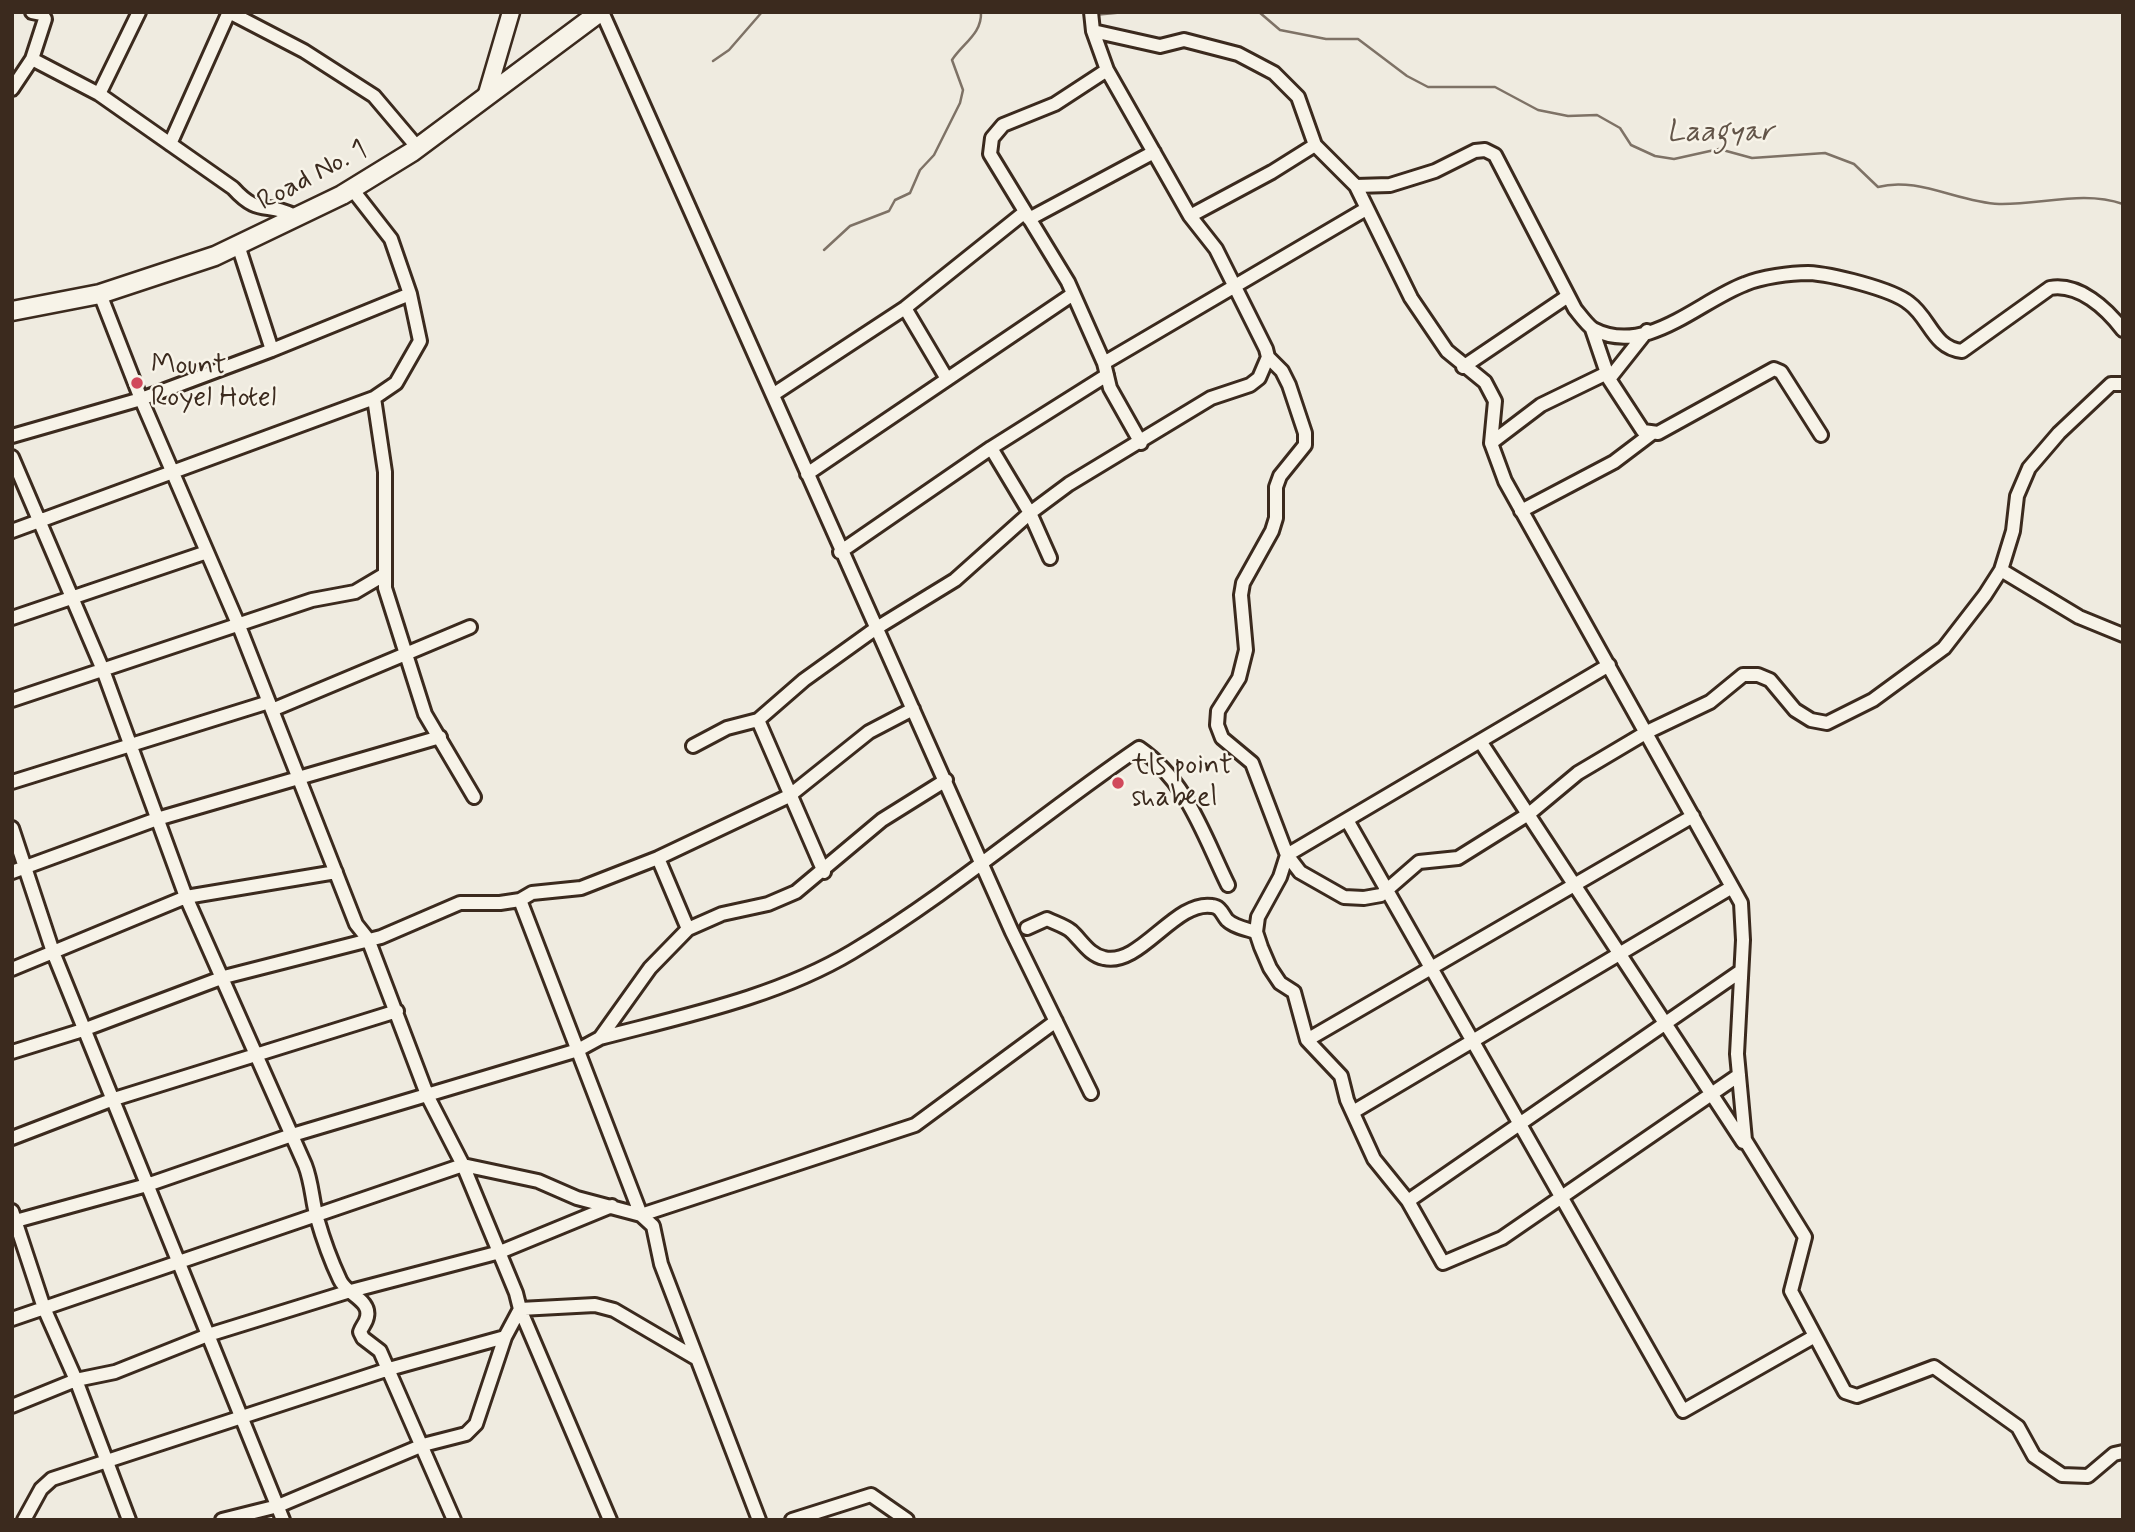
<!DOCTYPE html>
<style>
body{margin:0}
#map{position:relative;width:2135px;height:1532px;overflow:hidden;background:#efebe0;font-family:Mynerve,sans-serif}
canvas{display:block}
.frame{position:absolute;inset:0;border:14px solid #3b2a1e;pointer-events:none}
</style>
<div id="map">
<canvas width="2135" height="1532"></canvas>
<div class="frame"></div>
</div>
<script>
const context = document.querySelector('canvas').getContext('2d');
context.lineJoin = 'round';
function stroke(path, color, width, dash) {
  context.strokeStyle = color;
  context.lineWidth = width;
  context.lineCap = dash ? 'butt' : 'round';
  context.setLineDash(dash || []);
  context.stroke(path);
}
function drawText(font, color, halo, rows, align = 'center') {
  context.font = font + ' Mynerve,sans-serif';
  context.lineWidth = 5;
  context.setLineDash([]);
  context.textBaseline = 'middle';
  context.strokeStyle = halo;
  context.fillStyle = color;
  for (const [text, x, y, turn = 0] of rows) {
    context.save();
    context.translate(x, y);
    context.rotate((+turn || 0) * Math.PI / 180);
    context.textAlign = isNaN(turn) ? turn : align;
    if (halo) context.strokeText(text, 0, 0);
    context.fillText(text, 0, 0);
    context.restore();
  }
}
stroke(new Path2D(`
 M1259 12 1280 30 1326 39H1358L1407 76 1428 87H1495L1538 110 1568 116 1597 115 1620 128 1631 145 1655 156 1674 159 1719 149 1752 158 1825 153 1854 164 1878 187C1917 176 1960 203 1999 204 2041 205 2083 190 2123 204
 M1094 15 1125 12
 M713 61 729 50 762 12
 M824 250 850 226 889 211 895 200 910 193 920 170 934 155 960 103 963 90 952 60C963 43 982 34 981 12`), '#7e7266', 2.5);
const minor = new Path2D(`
 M602 12 1012 932 1091 1093
 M1093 31 1160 46 1184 40 1238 54 1274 73 1298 97 1315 145 1356 186 1411 298 1447 351 1485 382 1495 401 1491 443 1505 481 1741 903 1743 940 1737 1054 1745 1140 1805 1237 1791 1291 1845 1392 1857 1396 1934 1367 2018 1427 2034 1456 2062 1475 2088 1476 2114 1454 2123 1452
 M32 59 99 94 233 188C260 218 266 200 297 217
 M1107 70 1055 104 1003 125 992 138 990 154 1068 282 1104 363 1110 388 1141 443
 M12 89 32 59 45 19 42 14 32 12
 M99 94 139 12
 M170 144 229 12 304 51 374 96 418 148
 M1356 186 1390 185 1435 171 1475 151 1485 150 1495 155 1575 309C1580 315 1587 325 1593 329 1646 357 1699 301 1745 284 1761 277 1791 273 1808 273 1831 274 1892 289 1909 303 1930 318 1933 348 1962 351L2050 288C2079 283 2106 308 2123 330
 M1190 216 1272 172 1315 145
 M1029 219 1154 152
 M238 245 272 350
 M100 294 141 399 239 626 356 924 368 939 428 1097 463 1165 516 1293 520 1309 505 1337 476 1424 466 1434 423 1445 278 1506 222 1520
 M905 308 947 379
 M1592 329 1609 379 1643 431 1658 433 1774 369 1781 372 1821 435
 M1268 357 1282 371 1289 385 1305 433V445L1280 476 1276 487V518L1272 531 1243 583 1241 595 1246 650 1239 678 1218 711 1217 725 1222 738 1252 763 1287 855 1300 872 1344 897 1364 898 1381 895 1419 862 1458 858 1530 813 1578 773 1647 732 1710 702 1743 675H1758L1770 680 1795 710 1811 720 1827 723 1873 700 1944 648 1985 595 2001 570 2013 531 2017 496 2029 468 2059 433 2111 384H2123
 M1104 363 1366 209
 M1463 367 1568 296
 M1609 379 1647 331
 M774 394 905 308 1025 212
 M374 398 385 472V588L425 714 474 797
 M12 436 141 399 272 350 410 294
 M1491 443 1541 405 1607 373
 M12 457 103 670 186 897 305 1165C312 1183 312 1200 317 1218 323 1239 331 1261 340 1280 346 1294 371 1300 367 1317 366 1323 362 1326 360 1332L363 1338 380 1351 454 1520
 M807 474 1073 294
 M1521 511 1614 462 1651 434
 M12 531 374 398 396 383 420 341 410 294 391 239 352 189
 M840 552 991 448
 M1050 558 1030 513 991 448 1107 375
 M2001 570 2079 617 2123 635
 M12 618 207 552
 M1609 665 1287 855 1280 877 1258 917 1256 932 1261 947 1270 968 1280 983 1294 992 1307 1040 1341 1076 1347 1100 1374 1159 1408 1201 1443 1263 1502 1238 1739 1075
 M12 700 312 600 355 592 382 576
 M272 710 470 627
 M758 720 824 872
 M1480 741 1743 1142
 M693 746 727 728 758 720 804 680 875 629 955 580 1030 513 1069 484 1211 398 1250 385 1259 378 1268 357 1266 349 1216 249 1190 216 1107 70 1093 31 1091 12
 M12 782 269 702
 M1347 820 1683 1411 1815 1336
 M12 828 53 952 283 1520
 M658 858 688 929
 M12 872 157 819 440 737
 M520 900 641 1215 915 1125 1056 1021
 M1027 928 1047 919C1055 923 1065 926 1071 931 1082 941 1089 955 1104 958 1140 967 1175 900 1212 906 1221 907 1222 914 1227 920 1234 927 1247 929 1256 932
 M12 969 186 897 336 872
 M600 1038C684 1016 777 997 852 952 952 892 1042 814 1139 748 1187 781 1203 834 1228 885
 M1307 1040 1693 816
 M12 1052 83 1030 224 977 381 937 460 903H500L520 900 532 893 581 888 658 858 789 796 869 732 913 709
 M1353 1112 1732 887
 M12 1138 111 1100 397 1011
 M1408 1201 1741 971
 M12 1211 44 1308 76 1380 129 1520
 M12 1222 147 1185 289 1136 578 1050 600 1038 650 968 688 929 722 914 768 904 796 892 882 820 946 780
 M12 1319 463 1165 538 1181 577 1198 641 1215 653 1226 661 1264 759 1520
 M12 1406 76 1380 115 1372 208 1335 347 1292 500 1252 612 1206
 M24 1520 41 1489 52 1479 389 1369 505 1337
 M610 1520 520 1309 595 1305 614 1310 694 1357
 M792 1520 871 1495 907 1520`);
const major = new Path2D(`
 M486 97 511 12`);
const highway = new Path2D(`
 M12 311 100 294 215 256 342 195 412 152 600 12`);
stroke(minor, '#3b2a1e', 18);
stroke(major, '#3b2a1e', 21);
stroke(highway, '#3b2a1e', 23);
stroke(minor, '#f7f3e8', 12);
stroke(major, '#f7f3e8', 16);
stroke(highway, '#f7f3e8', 18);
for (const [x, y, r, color] of [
 [137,383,7,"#d1495b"],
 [1118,783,7,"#d1495b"]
]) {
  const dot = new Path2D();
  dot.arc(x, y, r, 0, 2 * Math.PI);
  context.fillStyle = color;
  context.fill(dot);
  stroke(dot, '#f7f3e8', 2.5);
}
drawText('28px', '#3b2a1e', '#f7f3e8', [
 ["Road No. 1",313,177,-28]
]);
drawText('28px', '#3b2a1e', '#f7f3e8', [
 ["Mount",151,367],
 ["Royel Hotel",151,399],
 ["tls point",1132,767],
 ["shabeel",1132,799]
], 'left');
drawText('italic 30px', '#625448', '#f7f3e8', [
 ["Laagyar",1720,134]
]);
</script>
